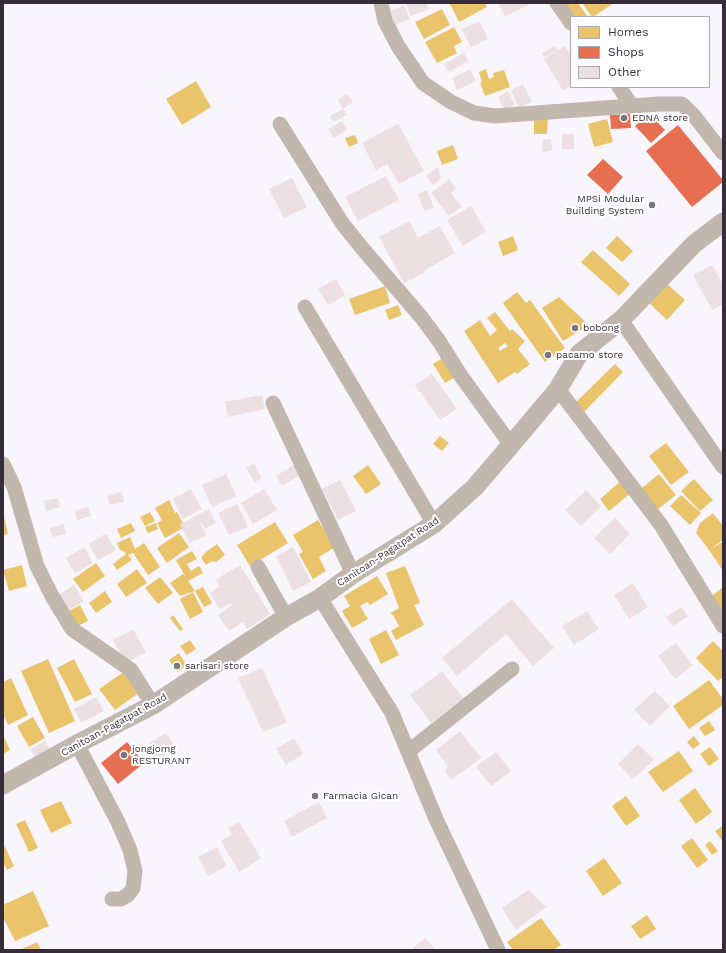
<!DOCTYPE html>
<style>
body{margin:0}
#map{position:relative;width:726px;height:953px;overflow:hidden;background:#f9f5fc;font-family:"Work Sans",sans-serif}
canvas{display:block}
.frame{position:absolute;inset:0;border:4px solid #352e3a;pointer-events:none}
.legend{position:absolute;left:570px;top:16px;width:140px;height:72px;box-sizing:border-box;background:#fff;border:1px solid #aeabb0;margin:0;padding:5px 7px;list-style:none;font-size:12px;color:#352e3a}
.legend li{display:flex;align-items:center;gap:8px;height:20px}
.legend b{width:20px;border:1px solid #aeabb0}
</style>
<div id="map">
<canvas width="726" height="953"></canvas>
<div class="frame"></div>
<ul class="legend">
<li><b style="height:11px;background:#e9c46a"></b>Homes</li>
<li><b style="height:11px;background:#e76f51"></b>Shops</li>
<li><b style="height:11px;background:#ebdfe2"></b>Other</li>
</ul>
</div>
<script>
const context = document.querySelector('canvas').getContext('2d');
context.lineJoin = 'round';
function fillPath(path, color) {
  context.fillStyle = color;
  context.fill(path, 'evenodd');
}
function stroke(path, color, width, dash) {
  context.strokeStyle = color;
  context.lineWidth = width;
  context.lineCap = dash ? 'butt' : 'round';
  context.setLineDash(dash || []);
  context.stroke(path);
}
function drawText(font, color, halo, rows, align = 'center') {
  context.font = font + ' "Work Sans",sans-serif';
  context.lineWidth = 4;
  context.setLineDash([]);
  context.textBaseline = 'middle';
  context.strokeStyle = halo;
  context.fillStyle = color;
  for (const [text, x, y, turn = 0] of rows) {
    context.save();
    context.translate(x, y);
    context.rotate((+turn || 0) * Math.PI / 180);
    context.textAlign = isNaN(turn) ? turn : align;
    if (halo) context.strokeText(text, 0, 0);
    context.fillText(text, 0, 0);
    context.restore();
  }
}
fillPath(new Path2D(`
 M453 3H485L487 7 459 22 450 4Z
 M560 3H578L588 17H571Z
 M582 3H614L593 17H592Z
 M442 9 450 25 424 39 415 22Z
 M454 27 462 42 454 46 457 53 437 63 425 42Z
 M486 69 489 79 494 77 493 73 504 70 510 87 485 96 480 83 482 82 479 72Z
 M196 81 211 107 182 125 166 99Z
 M534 116H548L547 134H534Z
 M607 119 613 142 594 147 588 124Z
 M355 135 358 143 349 147 345 138Z
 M453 145 458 159 442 165 437 151Z
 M513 236 518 250 503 256 498 242Z
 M617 236 633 251 622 262 606 248Z
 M593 250 630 284 619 296 581 262Z
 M666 283 685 300 667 320 648 302Z
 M385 286 390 303 355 315 349 299Z
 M517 292 526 303 530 300 565 348 545 362 503 303Z
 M559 297 589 325 563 341 542 308Z
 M398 305 402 315 389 320 385 310Z
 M495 312 510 331 512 329 525 341 518 349 530 364 517 374 515 372 498 383 464 331 480 320 490 336 497 330 487 318ZM505 343 508 346 500 351 498 348Z
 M446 356 457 376 445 383 433 364Z
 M615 364 623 372 582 414 573 405Z
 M440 436 449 443 442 451 433 444Z
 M666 443 689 472 671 485 649 456Z
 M368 465 381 484 366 494 353 476Z
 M659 474 676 495 653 513 637 492Z
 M694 479 713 500 700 511 681 491Z
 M622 480 632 492 609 511 600 499Z
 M681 495 701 513 690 525 670 506Z
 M169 500 175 513 177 512 185 527 165 538 157 523 162 520 155 508Z
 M150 512 155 521 145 526 140 517Z
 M713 513 723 526V540L712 548 723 542V571L709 550 696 533 700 523Z
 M4 516 8 534 3 535V517Z
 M318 520 335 547 319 557 326 571 313 579 299 554 303 552 293 535Z
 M275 522 288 543 250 566 237 545Z
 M131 523 135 531 121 538 117 529Z
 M156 523 158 529 148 533 145 527Z
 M179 533 189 547 167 563 157 548Z
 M130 537 135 549 144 543 160 567 148 575 133 553 128 555 132 560 117 570 113 564 126 554 125 552 120 550 117 543Z
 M217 544 225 555 216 562 212 561 206 565 201 558 206 552Z
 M192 551 197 559 187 564 191 571 199 566 203 573 188 581 195 591 180 596 170 583 183 574 186 578 176 560Z
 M96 563 105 576 83 592 73 579Z
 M22 565 27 586 9 591 3 570Z
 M405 566 420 603 414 605 424 625 396 640 391 631 399 626 393 615 390 613 399 608 386 573Z
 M137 569 147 583 126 597 117 584Z
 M377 576 388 594 370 605 367 602 360 606 368 619 352 628 342 611 350 606 344 596Z
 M160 577 173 593 158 604 145 588Z
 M203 587 212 603 204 607 195 591Z
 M723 587V620L708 599Z
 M105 591 112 602 96 613 89 603Z
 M193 592 203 612 190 619 180 599Z
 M80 605 88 621 73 628 65 613Z
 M173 615 183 629 180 631 170 618Z
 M386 630 399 655 381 664 369 639Z
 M190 640 196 649 187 655 180 646Z
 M713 641 723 651V677L718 681 696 658Z
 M179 653 187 666 177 672 169 660Z
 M48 659 75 721 49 733 21 671Z
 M74 659 92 694 75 702 57 668Z
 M125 671 140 692 115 710 99 689Z
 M11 678 28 715 8 725 3 714V682Z
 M709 680 723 699V705L689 729 673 706Z
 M33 717 45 738 29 747 17 726Z
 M709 721 715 730 705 736 699 728Z
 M3 735 10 750 3 754Z
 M694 736 700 744 693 749 687 742Z
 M710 747 719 759 709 766 700 754Z
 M679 751 693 771 663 792 648 772Z
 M695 788 712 812 696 824 679 800Z
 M626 796 640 816 626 826 612 806Z
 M61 801 72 823 51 833 40 810Z
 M25 820 38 848 29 852 16 824Z
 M723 826V842L715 831Z
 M692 838 708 860 697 868 681 846Z
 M710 841 718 851 712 855 705 845Z
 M3 843 14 866 7 870 3 862Z
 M604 858 622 883 603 896 586 871Z
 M33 891 49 926 15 941 3 917V905Z
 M647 915 656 929 640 939 631 926Z
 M541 918 561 945 554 950H513L507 942Z
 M37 942 41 950H20Z`), '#e9c46a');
fillPath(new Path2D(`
 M630 114 631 128 611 129 610 115Z
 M649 114 665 130 651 143 635 126Z
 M678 125 723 180V182L692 207 646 151Z
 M603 159 623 177 608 194 587 175Z
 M127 742 144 763 118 784 101 763Z`), '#e76f51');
fillPath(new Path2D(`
 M406 3H426L429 9 411 16Z
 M498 3H532L505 17Z
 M404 5 410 19 395 25 389 12Z
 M479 21 488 39 471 47 462 29Z
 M555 46 558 50 544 57 542 53Z
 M565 46 571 55V86L563 91 544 59Z
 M464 53 468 61 449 72 444 64Z
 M470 69 476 81 457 90 452 78Z
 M523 84 532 102 519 108 511 90Z
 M508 92 515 105 504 110 498 97Z
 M347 94 353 102 343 109 338 100Z
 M343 109 347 115 333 122 330 116Z
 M342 121 347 130 334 138 328 129Z
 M398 124 424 171 399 184 387 164 376 170 362 143Z
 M562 134H574V149H562Z
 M551 139 552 150 543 152 542 140Z
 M438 167 441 178 433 185 426 176Z
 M386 176 399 200 358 221 345 197Z
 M292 178 307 207 284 218 269 189Z
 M449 179 456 189 451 193 462 207 449 216 431 193Z
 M427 190 434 208 424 211 418 194Z
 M471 206 486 232 463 246 447 220Z
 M409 221 418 238 440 226 455 253 427 269 423 273 404 283 379 237Z
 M712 265 723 284V304L712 310 693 275Z
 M336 279 345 295 328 305 318 289Z
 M432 374 457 409 440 420 415 385Z
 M262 395 265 409 228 417 225 402Z
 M254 464 262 478 255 482 246 468Z
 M295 464 302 474 282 486 276 476Z
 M226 474 236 496 212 507 202 485Z
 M340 480 356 511 338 520 322 489Z
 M191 489 202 509 183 519 173 499Z
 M264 489 277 510 253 524 241 503Z
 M586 490 601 506 581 526 565 510Z
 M122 492 124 502 110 505 108 496Z
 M58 498 60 507 46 511 44 501Z
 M237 504 248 527 229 535 218 513Z
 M89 507 91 516 77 520 75 510Z
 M209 509 216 523 205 529 198 518 206 535 189 543 180 524Z
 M615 518 630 534 610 554 594 538Z
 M64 524 66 534 52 537 50 528Z
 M106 534 116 550 98 560 89 544Z
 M84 547 93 563 75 573 66 558Z
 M293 547 311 582 293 591 276 556Z
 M240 565 270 614 247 629 243 622 229 631 218 615 232 605 231 603 220 609 210 593 220 586 216 580Z
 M633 583 648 607 629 619 614 595Z
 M74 585 84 601 66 612 57 596Z
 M512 599 554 648 533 666 506 634 457 676 442 658Z
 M681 607 688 616 673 627 666 617Z
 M587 611 599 629 574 645 562 626Z
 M133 629 146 652 126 663 113 640Z
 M676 643 693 665 675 679 658 656Z
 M262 668 287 722 263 732 238 678Z
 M442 671 463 698 431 723 410 695Z
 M655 691 670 706 650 726 634 710Z
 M96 697 104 711 81 723 74 709Z
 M460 731 481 758 451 780 445 771 448 766 436 750Z
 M166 733 176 749 158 759 149 743Z
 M294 738 303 754 286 765 276 749Z
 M45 741 50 749 36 758 30 750Z
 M638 744 654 760 633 779 618 764Z
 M496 752 511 771 491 786 476 767Z
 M319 802 327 818 292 837 284 821Z
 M239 822 261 858 239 872 221 841 232 835 228 828Z
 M217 847 227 866 208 876 198 857Z
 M528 890 546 907 516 930 502 908Z
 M425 938 436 950H411Z`), '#ebdfe2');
stroke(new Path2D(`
 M381 3 385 21 398 46 423 83 451 102 474 113 495 116 659 104H682L695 117 723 153
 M557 3 571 23
 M619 87 632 106
 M280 124 342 223 362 248 422 318 439 341 461 376 511 445
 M305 307 434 524
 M621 320 723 467
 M558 389 661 525 723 626
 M273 403 353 574
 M3 464 14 487 37 566 52 596 72 629 131 670 153 705
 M258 567 286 617
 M320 598 392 713 436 819 498 950
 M77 744 118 822 130 850 135 871 133 888 128 895 121 899H112
 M409 751 512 669`), '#c1b7ad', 15);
stroke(new Path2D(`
 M3 785 77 744 153 705 286 617 320 598 353 574 434 524 475 487 511 445 558 389 579 354 621 320 694 244 723 222`), '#c1b7ad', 19);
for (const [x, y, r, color] of [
 [624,118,4,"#7a747e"],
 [652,205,4,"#7a747e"],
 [575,328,4,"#7a747e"],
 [548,355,4,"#7a747e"],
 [177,666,4,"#7a747e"],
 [124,755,4,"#7a747e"],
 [315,796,4,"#7a747e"]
]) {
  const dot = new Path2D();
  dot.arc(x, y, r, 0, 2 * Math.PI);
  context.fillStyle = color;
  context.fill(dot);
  stroke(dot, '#fff', 1.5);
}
drawText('10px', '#352e3a', '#fff', [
 ["EDNA store",632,118],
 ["MPSi Modular",644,199,"right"],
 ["Building System",644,211,"right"],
 ["bobong",583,328],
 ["pacamo store",556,355],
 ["sarisari store",185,666],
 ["jongjomg",132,749],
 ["RESTURANT",132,761],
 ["Farmacia Gican",323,796]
], 'left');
drawText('10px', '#352e3a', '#fff', [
 ["Canitoan-Pagatpat Road",388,552,-33],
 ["Canitoan-Pagatpat Road",114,725,-29]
]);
</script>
